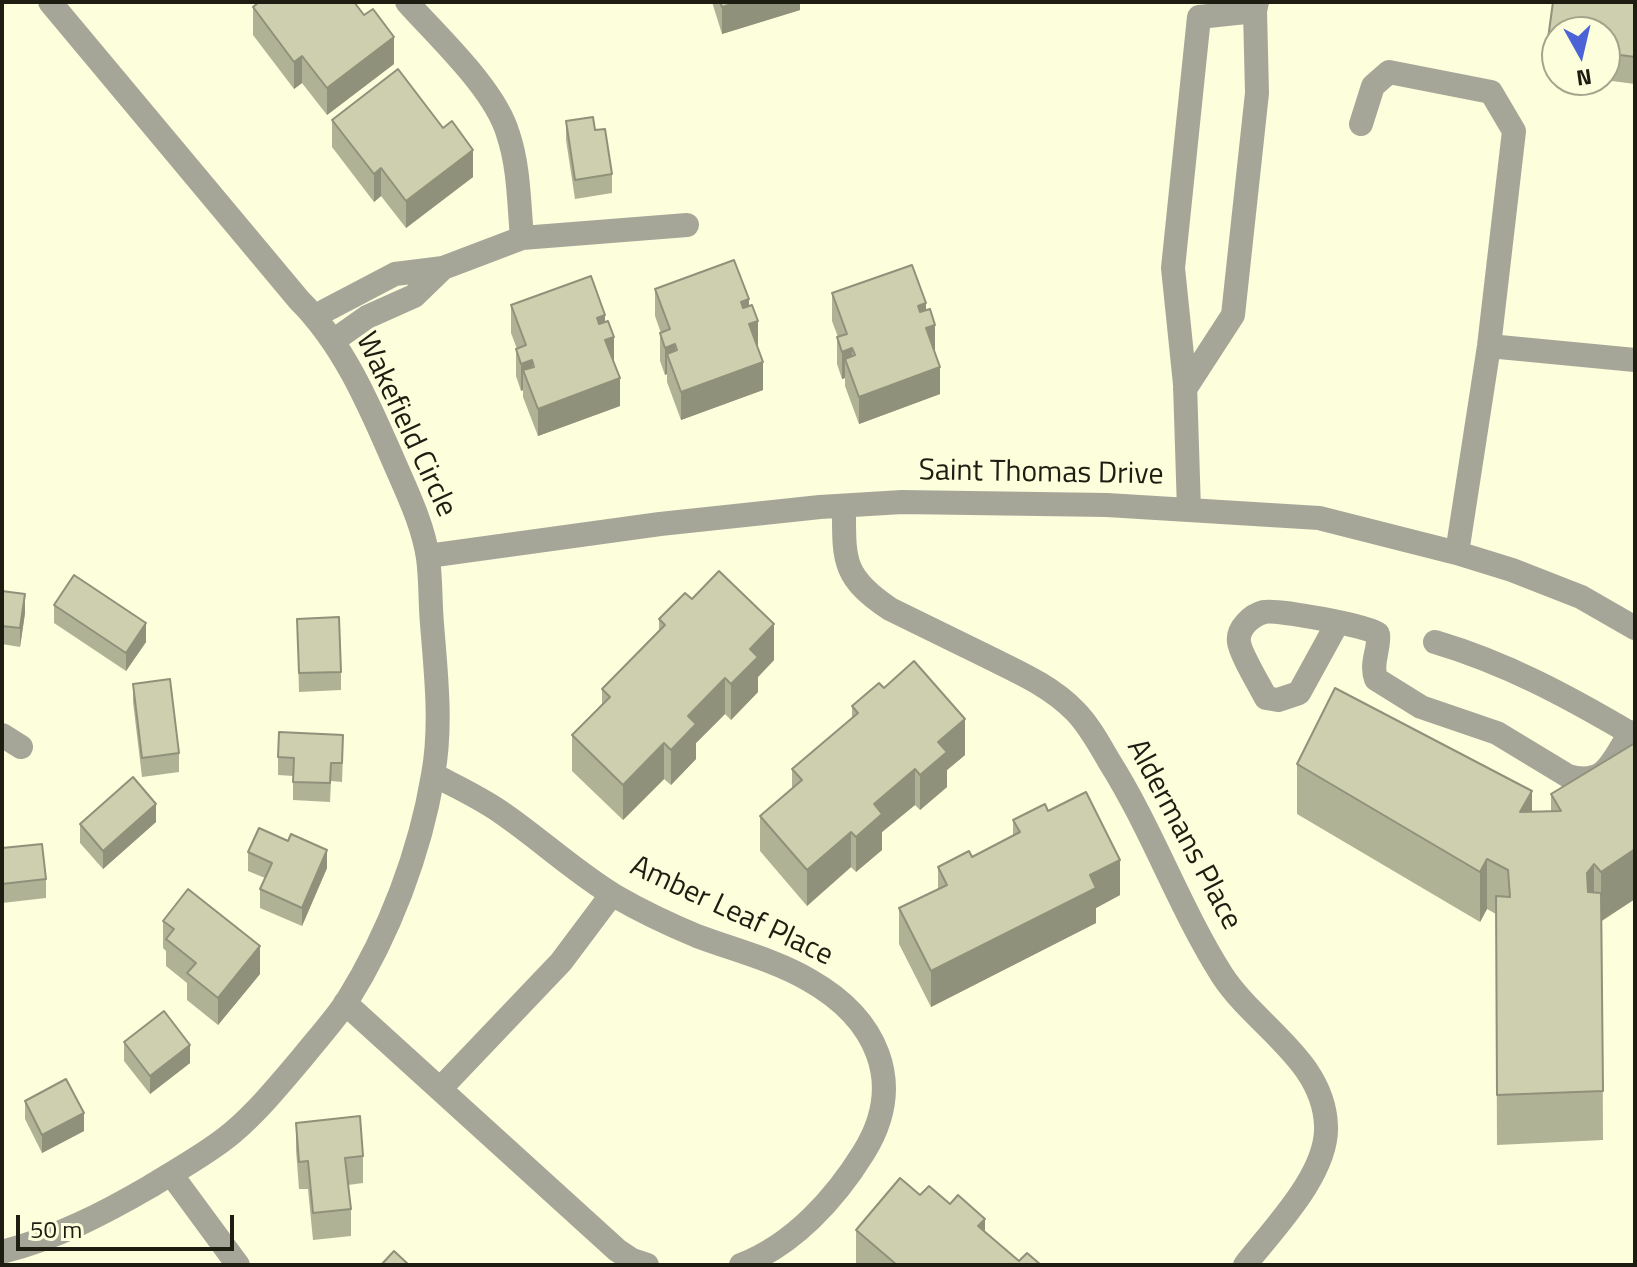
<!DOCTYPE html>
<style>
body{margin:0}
#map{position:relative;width:1637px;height:1267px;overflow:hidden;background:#fcfedc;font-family:"Titillium Web",sans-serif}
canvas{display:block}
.frame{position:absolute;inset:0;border:4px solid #1d1d11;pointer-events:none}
.north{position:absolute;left:1541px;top:16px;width:80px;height:80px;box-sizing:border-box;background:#fcfedc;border:2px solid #a3a48b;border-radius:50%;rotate:172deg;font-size:22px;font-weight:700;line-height:32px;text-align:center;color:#1d1d11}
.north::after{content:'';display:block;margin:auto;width:28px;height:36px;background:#4c63d7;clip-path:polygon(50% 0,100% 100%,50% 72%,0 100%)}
.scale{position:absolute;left:16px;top:1215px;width:218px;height:36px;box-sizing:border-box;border:4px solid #1d1d11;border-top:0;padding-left:10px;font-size:24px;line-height:28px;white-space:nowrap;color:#1d1d11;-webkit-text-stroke:6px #fcfedc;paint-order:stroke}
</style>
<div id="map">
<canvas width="1637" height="1267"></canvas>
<div class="frame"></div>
<div class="north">N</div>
<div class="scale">50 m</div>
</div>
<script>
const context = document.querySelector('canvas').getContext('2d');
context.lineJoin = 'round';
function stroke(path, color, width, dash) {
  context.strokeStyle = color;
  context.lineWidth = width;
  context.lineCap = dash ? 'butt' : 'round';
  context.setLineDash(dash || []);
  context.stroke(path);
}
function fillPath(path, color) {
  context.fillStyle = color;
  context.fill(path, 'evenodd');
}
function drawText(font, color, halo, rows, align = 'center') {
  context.font = font + ' "Titillium Web",sans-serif';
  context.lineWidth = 6;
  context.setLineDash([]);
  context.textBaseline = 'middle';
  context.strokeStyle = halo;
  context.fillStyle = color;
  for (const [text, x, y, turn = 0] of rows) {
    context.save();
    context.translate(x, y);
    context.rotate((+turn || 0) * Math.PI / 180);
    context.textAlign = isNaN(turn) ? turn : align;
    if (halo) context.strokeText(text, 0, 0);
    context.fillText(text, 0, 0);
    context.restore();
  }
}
stroke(new Path2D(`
 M407 2C438 37 495 89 508 134 519 166 519 204 522 238
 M1361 124 1373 86 1389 72 1491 92 1514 131 1489 346 1457 553
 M315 316 395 274 443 268 522 238 687 225
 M333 341 367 317 414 296 443 268
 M1489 346 1635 360
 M1185 389 1233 315 1257 93 1255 11
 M844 507C844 560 842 577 890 609 923 625 956 641 988 657 1018 672 1051 686 1075 711 1089 725 1099 744 1109 761 1152 829 1179 907 1222 975 1255 1026 1324 1060 1326 1126 1328 1174 1273 1229 1245 1265
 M1189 510 1185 384 1173 268 1199 17 1255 11 1257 2
 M428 556 660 524 820 507 902 502 1107 505 1319 518 1457 553 1512 570 1581 597 1635 628
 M1338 622 1299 693 1278 700 1266 698C1260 686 1240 653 1239 642 1237 628 1252 615 1264 612 1277 609 1369 626 1378 634 1380 649 1370 663 1376 679L1421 707 1497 733 1568 776C1606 787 1612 761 1630 733
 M1435 642C1506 663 1567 696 1630 733L1635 732
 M2 735 21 747
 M434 775C457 787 481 798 502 813 540 839 575 872 615 896 641 911 668 924 697 936 734 950 775 960 809 980 876 1018 907 1082 864 1152 835 1199 793 1245 741 1265
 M345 1003 617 1250 632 1260 647 1265
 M440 1089 561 962 612 894
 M171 1174 238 1265
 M2 1252C56 1238 103 1214 151 1186 178 1169 207 1154 232 1133 258 1111 280 1084 302 1058 317 1039 334 1021 347 1001 389 934 420 853 433 775 442 726 436 674 432 624 430 602 431 580 428 558 423 523 405 488 391 455 367 400 342 343 299 300L50 2`), '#a5a698', 24);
fillPath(new Path2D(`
 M712 2H800V10L722 34Z
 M1553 2H1635V84L1604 80H1605V32H1557V74L1547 73V46Z
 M253 7 394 64 327 115 302 83 294 89 253 35Z
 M332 120 443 128 473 177 406 228 381 196 374 202 332 147Z
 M566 121 595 130 612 174V193L575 199 566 140Z
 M655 289 749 306 758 348 763 390 681 420 667 382V374L665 375 660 361V333H661L655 316Z
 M832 293 926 310 935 352 940 394 859 424 845 386V378L842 379 837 364V337H838L832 321Z
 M511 305 605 322 614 364 620 406 538 436 523 397V390L521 391 516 376V349H517L511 333Z
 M2 591 25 613 20 647 2 644Z
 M692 599 774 660 758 677V692L731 720 725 714 696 743V759L671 785 664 779 623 820 572 771V735L602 705V689L659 630V619Z
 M54 605 146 642 126 671 54 623Z
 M297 619 341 672V690L299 692Z
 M133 684 179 753V772L142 777 133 702Z
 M884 688 965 755 947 770V787L920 810 915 805 882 832V850L856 872 851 867 807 906 760 851V816L792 788V769L852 718V706Z
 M1635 743V899L1602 921 1603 1140 1497 1145 1496 914 1487 909 1480 922 1297 814V764L1532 811H1551V794Z
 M343 754 342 782 331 781 330 802 293 800V776L278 775V757Z
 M1048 811 1120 895 1096 908V923L931 1007 899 944V908L938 889V867L972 857 1013 836V820Z
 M156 822 103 869 80 843V824Z
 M288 841 327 868 302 926 260 908V889L265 878 248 871V852Z
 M2 848 46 879V898L2 903Z
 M163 921 260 974 218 1025 187 1000V983L166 966V951L163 948Z
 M124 1042 190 1063 150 1094 124 1061Z
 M25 1101 84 1131 42 1153 25 1119Z
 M296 1123 363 1156V1183L348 1185 351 1209V1236L313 1240 308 1189H299L296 1150Z
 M920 1195 950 1204 1019 1261 1041 1265H856V1230Z`), '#b0b296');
fillPath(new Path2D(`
 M738 2H800V10L722 34V7Z
 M394 37V64L327 115V88Z
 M302 56V83L294 89V62Z
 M473 150V177L406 228V201Z
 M381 168V196L374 202V174Z
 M749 299V326L741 302Z
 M926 303V330L918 306Z
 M605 315V342L597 318Z
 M758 321V348L749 324Z
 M935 325V352L926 328Z
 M614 337V364L605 340Z
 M675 344V371L667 354V374L665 375V348Z
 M852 348V376L845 359V378L842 379V352Z
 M532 360V387L523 370V390L521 391V364Z
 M763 362V390L681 420V392Z
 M940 367V394L859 424V397Z
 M620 378V406L538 436V409Z
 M25 594V613L20 647V628Z
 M146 623V642L126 671V653Z
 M774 624V660L758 677V692L731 720V684L750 649Z
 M725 678V714L696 743V759L671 785V750L688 716Z
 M965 719V755L947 770V787L920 810V775L938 742Z
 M664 743V779L623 820V785Z
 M915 769V805L882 832V850L856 872V837L874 804Z
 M1532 791V840L1520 812Z
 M156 804V822L103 869V851Z
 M851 832V867L807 906V870Z
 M1635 849V899L1601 921V872Z
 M327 850V868L302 926V908Z
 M1487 859V909L1480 922V872Z
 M1120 860V895L1096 908V923L931 1007V971L1090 875Z
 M1594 864V913L1587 922V873Z
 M260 946V974L218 1025V998Z
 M190 1045V1063L150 1094V1076Z
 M84 1113V1131L42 1153V1135Z
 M985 1219V1254L978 1226Z`), '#90917a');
const building = new Path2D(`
 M259 2H354L364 15 373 9 394 37 327 88 302 56 294 62 253 7Z
 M720 2H738L722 7Z
 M1553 2H1635V57L1605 53V32H1557V47L1547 46Z
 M398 69 443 128 452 121 473 150 406 201 381 168 374 174 332 120Z
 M593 117 595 130 605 129 612 174 575 180 566 121Z
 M734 260 749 299 741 302 743 308 752 305 758 321 749 324 763 362 681 392 667 354 677 350 675 344 665 348 660 333 670 329 655 289Z
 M912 265 926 303 918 306 920 312 930 309 935 325 926 328 940 367 859 397 845 359 855 355 852 348 842 352 837 337 847 334 832 293Z
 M591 276 605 315 597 318 599 324 608 321 614 337 605 340 620 378 538 409 523 370 534 367 532 360 521 364 516 349 526 345 511 305Z
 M719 571 774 624 750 649 758 657 731 684 725 678 688 716 696 724 671 750 664 743 623 785 572 735 610 697 602 689 665 625 659 619 685 593 692 599Z
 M74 575 146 623 126 653 54 605Z
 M2 591 25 594 20 628 2 626Z
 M339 617 341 672 299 673 297 619Z
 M914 661 965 719 938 742 947 752 920 775 915 769 874 804 882 814 856 837 851 832 807 870 760 816 802 780 792 769 858 713 852 706 879 683 884 688Z
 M170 679 179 753 142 758 133 684Z
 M1335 688 1532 791 1520 812 1561 811 1551 794 1635 743V849L1601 872 1594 864 1587 873 1588 892 1601 893 1603 1091 1497 1095 1496 896 1510 897 1508 870 1487 859 1480 872 1297 764Z
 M279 732 343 735 342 763H331L330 783 293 782 294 758 278 757Z
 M133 777 156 804 103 851 80 824Z
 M1086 792 1120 860 1090 875 1096 888 931 971 899 908 947 885 938 867 969 851 972 857 1020 832 1013 820 1045 804 1048 811Z
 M259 828 288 841 291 834 327 850 302 908 260 889 272 863 248 852Z
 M42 844 46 879 2 884V848Z
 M188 889 260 946 218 998 187 973 196 963 166 939 174 929 163 921Z
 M164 1011 190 1045 150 1076 124 1042Z
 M66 1079 84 1113 42 1135 25 1101Z
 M360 1116 363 1156 345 1158 351 1209 313 1213 308 1161 299 1162 296 1123Z
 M900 1178 920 1195 929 1186 950 1204 958 1195 985 1219 978 1226 1019 1261 1027 1253 1041 1265H897L856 1230Z
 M394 1251 409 1265H381Z`);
fillPath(building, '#cdcfae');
stroke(building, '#90917a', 2);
drawText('30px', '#1d1d11', '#fcfedc', [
 ["Wakefield Circle",405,425,65],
 ["Saint Thomas Drive",1041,474,1],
 ["Aldermans Place",1183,835,62],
 ["Amber Leaf Place",731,912,25]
]);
</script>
